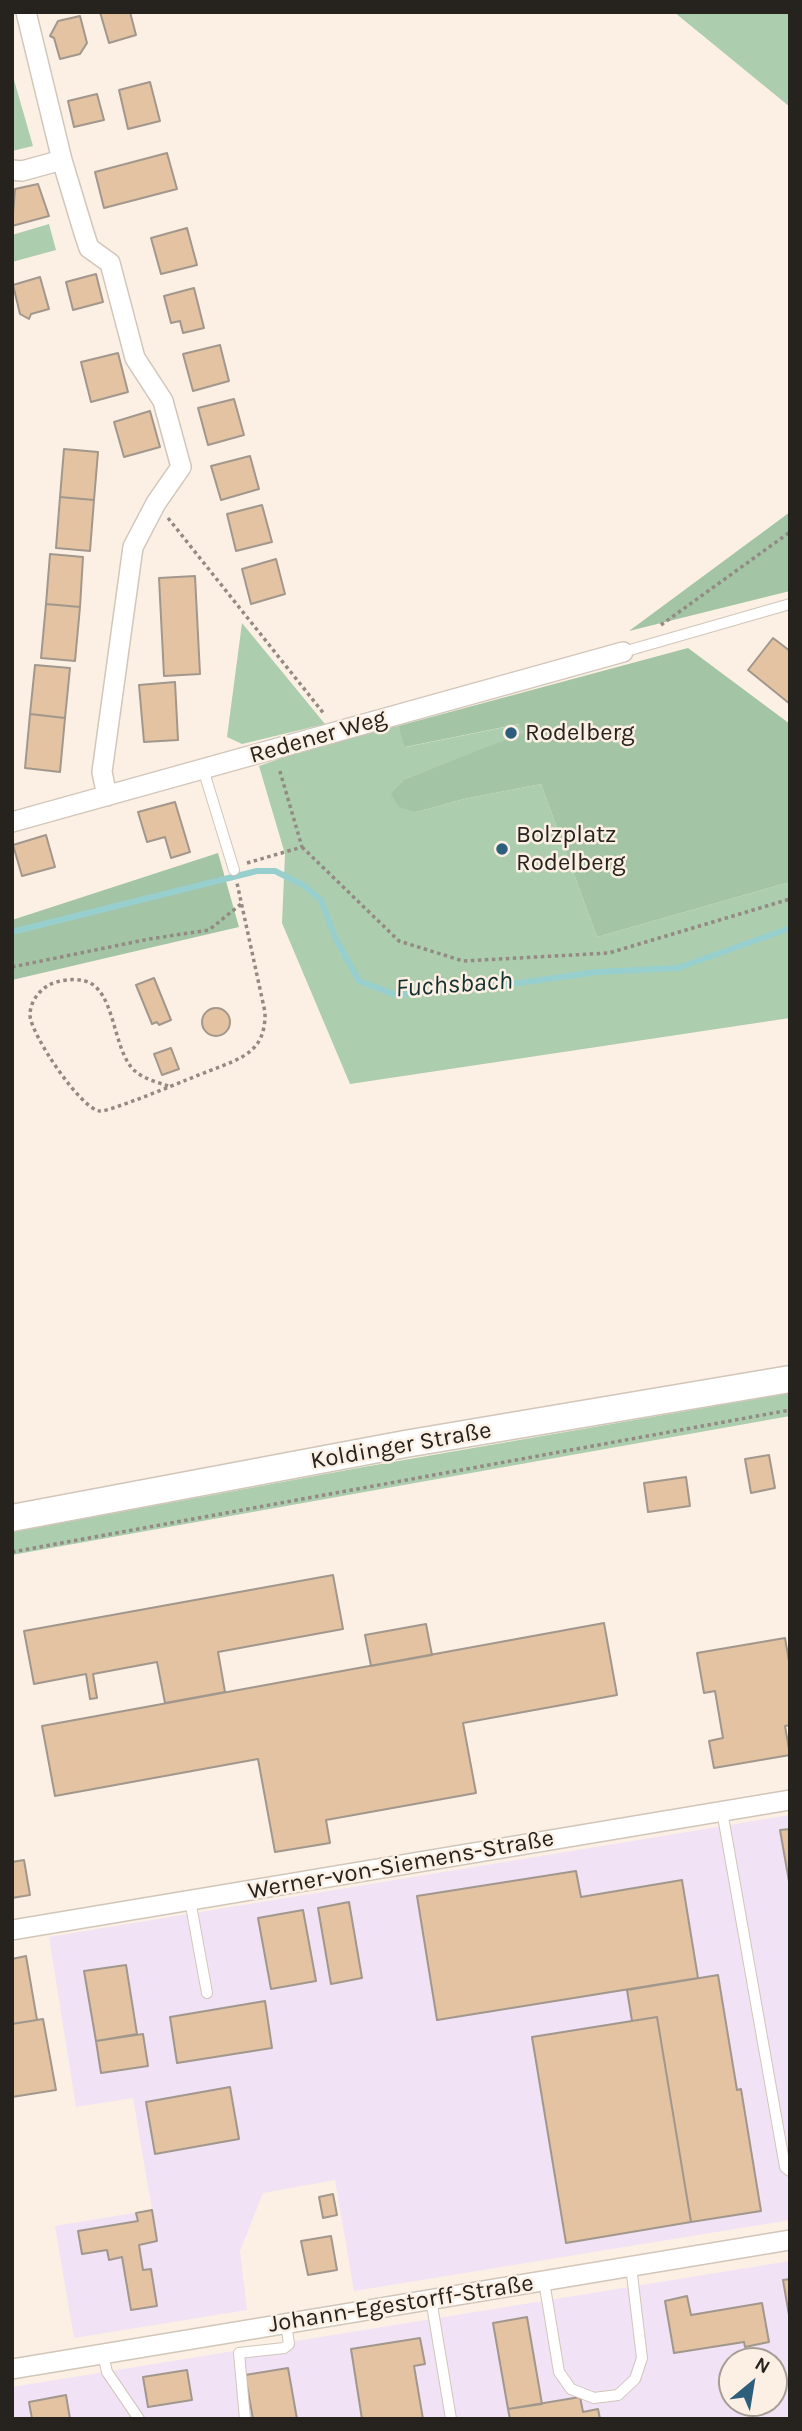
<!DOCTYPE html>
<meta charset="utf-8">
<style>
body{margin:0}
#map{position:relative;width:802px;height:2431px;overflow:hidden;background:#fcf0e4;font-family:Karla,sans-serif}
canvas{display:block}
.frame{position:absolute;inset:0;border:14px solid #26221e;pointer-events:none}
.north{position:absolute;left:718px;top:2347px;width:70px;height:70px;box-sizing:border-box;background:#fcf0e4;border:2px solid #a69e95;border-radius:50%;rotate:30deg;font-size:19px;font-weight:700;line-height:28px;text-align:center;color:#26221e}
.north::after{content:'';display:block;margin:auto;width:24px;height:32px;background:#2d5f7d;clip-path:polygon(50% 0,100% 100%,50% 72%,0 100%)}
</style>
<div id="map">
<canvas width="802" height="2431"></canvas>
<div class="frame"></div>
<div class="north">N</div>
</div>
<script>
const context = document.querySelector('canvas').getContext('2d');
context.lineJoin = 'round';
function fillPath(path, color) {
  context.fillStyle = color;
  context.fill(path, 'evenodd');
}
function stroke(path, color, width, dash) {
  context.strokeStyle = color;
  context.lineWidth = width;
  context.lineCap = dash ? 'butt' : 'round';
  context.setLineDash(dash || []);
  context.stroke(path);
}
function drawText(font, color, halo, rows, align = 'center') {
  context.font = font + ' Karla,sans-serif';
  context.lineWidth = 5;
  context.setLineDash([]);
  context.textBaseline = 'middle';
  context.strokeStyle = halo;
  context.fillStyle = color;
  for (const [text, x, y, turn = 0] of rows) {
    context.save();
    context.translate(x, y);
    context.rotate((+turn || 0) * Math.PI / 180);
    context.textAlign = isNaN(turn) ? turn : align;
    if (halo) context.strokeText(text, 0, 0);
    context.fillText(text, 0, 0);
    context.restore();
  }
}
fillPath(new Path2D(`
 M790 1815V2220L354 2291 335 2180 263 2193 240 2251 247 2310 74 2338 55 2226 152 2210 133 2098 76 2107 49 1937Z
 M790 2261V2419H12V2387ZM732 2361H774V2403H732Z`), '#f1e2f6');
fillPath(new Path2D(`
 M674 12H790V107Z
 M12 73 33 146 12 151Z
 M49 224 56 250 12 262V235Z
 M242 623 325 724 242 744 227 737Z
 M520 724 523 734 405 779 416 812 464 799 541 784 597 937 790 882V1018L350 1084 282 923 285 854 259 766 341 737 398 726 406 747Z
 M790 1393V1416L12 1555V1532L358 1468Z`), '#adcdaf');
fillPath(new Path2D(`
 M790 512V591L629 631Z
 M688 648 790 724V882L597 937 541 784 464 799 416 812 399 807 391 794 405 779 523 733 519 724 405 747 398 726Z
 M218 853 239 927 12 980V920Z`), '#a3c4a5');
stroke(new Path2D(`
 M12 932 257 871H275L303 885 321 900 335 937 359 981 396 995 519 983 597 972 678 968 790 928`), '#97cfce', 6);
const building = new Path2D(`
 M100 12H130L136 35 109 43Z
 M80 16 87 43 80 54 60 59 54 38 50 36 58 21Z
 M150 82 160 121 128 129 119 90Z
 M97 94 104 120 74 127 68 101Z
 M167 153 177 189 104 208 95 172Z
 M38 184 49 216 12 226 15 189Z
 M187 228 197 265 161 274 151 238Z
 M96 274 103 302 73 310 66 282Z
 M40 277 49 309 31 314 29 319 20 314 13 285Z
 M194 288 204 328 183 333 180 321 171 323 164 296Z
 M220 345 229 381 193 391 183 354Z
 M118 353 128 392 91 402 81 362Z
 M234 399 244 435 208 445 198 408Z
 M150 411 160 447 124 457 114 422Z
 M64 449 98 452 94 500 60 497Z
 M250 456 259 489 221 500 211 466Z
 M60 497 94 500 90 551 56 548Z
 M262 505 272 542 236 551 227 514Z
 M50 554 83 557 80 607 46 604Z
 M276 559 285 594 251 604 242 569Z
 M195 576 200 674 164 676 159 578Z
 M46 604 80 607 75 661 41 658Z
 M773 638 790 651V704L748 670Z
 M35 665 70 668 65 718 30 714Z
 M175 682 178 740 144 742 139 685Z
 M30 714 65 718 60 772 25 768Z
 M175 802 190 852 171 858 165 837 147 842 138 812Z
 M46 835 55 867 22 876 13 845Z
 M154 978 171 1020 159 1025 157 1022 152 1024 136 985Z
 M202 1022a14 14 0 1 1 28 0a14 14 0 1 1-28 0Z
 M171 1048 179 1069 162 1075 154 1054Z
 M769 1455 775 1488 751 1493 745 1459Z
 M686 1477 690 1506 648 1512 644 1483Z
 M333 1575 343 1629 218 1652 225 1692 165 1703 157 1662 93 1674 97 1698 90 1699 86 1674 34 1684 24 1631Z
 M604 1623 617 1695 463 1723 476 1793 326 1820 330 1843 275 1852 258 1759 55 1796 42 1726Z
 M426 1624 432 1655 371 1666 365 1635Z
 M785 1638 790 1667V1725L785 1726 790 1755 714 1768 709 1741 723 1738 715 1691 704 1693 697 1653Z
 M790 1829V1887L780 1830Z
 M24 1860 30 1895 12 1898V1862Z
 M576 1871 581 1897 682 1880 698 1978 437 2020 417 1896Z
 M349 1902 362 1978 331 1984 318 1908Z
 M303 1910 316 1981 271 1989 258 1918Z
 M26 1956 37 2020 12 2024V1959Z
 M126 1965 137 2034 96 2041 84 1971Z
 M718 1975 737 2090 741 2089 761 2211 691 2222 657 2017 632 2021 627 1990Z
 M265 2001 272 2048 177 2063 170 2017Z
 M657 2017 691 2222 566 2243 532 2037Z
 M43 2019 56 2090 12 2097V2024Z
 M143 2034 148 2066 101 2073 96 2041Z
 M230 2087 239 2139 155 2154 146 2102Z
 M333 2194 337 2215 323 2218 319 2197Z
 M152 2210 157 2241 139 2245 143 2270 151 2269 157 2306 131 2310 122 2257 109 2260 107 2250 82 2254 78 2231 138 2221 136 2213Z
 M331 2236 337 2270 308 2275 301 2241Z
 M790 2279V2321L783 2280Z
 M687 2296 691 2315 762 2303 769 2342 745 2347 744 2342 674 2353 665 2301Z
 M527 2317 542 2404 508 2409 493 2323Z
 M420 2338 425 2364 414 2366 423 2419H362L351 2349Z
 M288 2368 297 2419H253L245 2375Z
 M187 2370 192 2400 148 2407 143 2377Z
 M66 2395 70 2419H32L29 2402Z
 M580 2397 583 2412 598 2409 600 2419H510L508 2409Z`);
fillPath(building, '#e3c3a2');
stroke(building, '#a2978c', 2);
const lane = new Path2D(`
 M623 652 790 604
 M203 769 234 870
 M722 1811 785 2167 790 2171
 M190 1900 207 1993
 M544 2281 559 2372 571 2389 594 2398 618 2395 635 2379 642 2358 631 2266
 M431 2299 451 2419
 M103 2354 107 2372 139 2419
 M245 2419 239 2353 284 2348 289 2344 286 2323`);
const street = new Path2D(`
 M26 12 62 160 84 233 89 248 110 263 135 358 163 401 181 467 156 503 133 547 102 772 107 796
 M12 170 22 171 62 160
 M12 822 623 652
 M12 1930 790 1800
 M12 2369 790 2240`);
const secondary = new Path2D(`
 M12 1518 405 1444 790 1379`);
stroke(lane, '#d1c6ba', 12);
stroke(street, '#d1c6ba', 22);
stroke(secondary, '#d1c6ba', 29);
stroke(new Path2D(`
 M168 518 325 715
 M661 625 790 532
 M302 847 399 941 463 961 609 953 790 899
 M247 863 302 847 279 768
 M12 967 149 939 209 930 241 904
 M168 1086C157 1082 144 1079 135 1071 112 1051 116 989 85 981 74 978 58 980 49 985 38 991 30 1003 30 1015 30 1033 81 1110 100 1111 110 1112 193 1077 209 1071 242 1058 266 1052 265 1012L237 883
 M12 1552 790 1410`), '#938b83', 3.5, [3.5, 3.5]);
stroke(lane, '#fff', 10);
stroke(street, '#fff', 19);
stroke(secondary, '#fff', 26);
for (const [x, y, r, color] of [
 [511,733,7,"#2d5f7d"],
 [502,849,7,"#2d5f7d"]
]) {
  const dot = new Path2D();
  dot.arc(x, y, r, 0, 2 * Math.PI);
  context.fillStyle = color;
  context.fill(dot);
  stroke(dot, '#fcf0e4', 2.5);
}
drawText('24px', '#26221e', '#fcf0e4', [
 ["Rodelberg",525,733],
 ["Bolzplatz",516,835],
 ["Rodelberg",516,863]
], 'left');
drawText('24px', '#26221e', '#fcf0e4', [
 ["Redener Weg",318,737,-16],
 ["Koldinger Straße",401,1446,-10],
 ["Werner-von-Siemens-Straße",401,1865,-10],
 ["Johann-Egestorff-Straße",401,2304,-9]
]);
drawText('italic 26px', '#143131', '#fcf0e4', [
 ["Fuchsbach",454,985,-4]
]);
</script>
